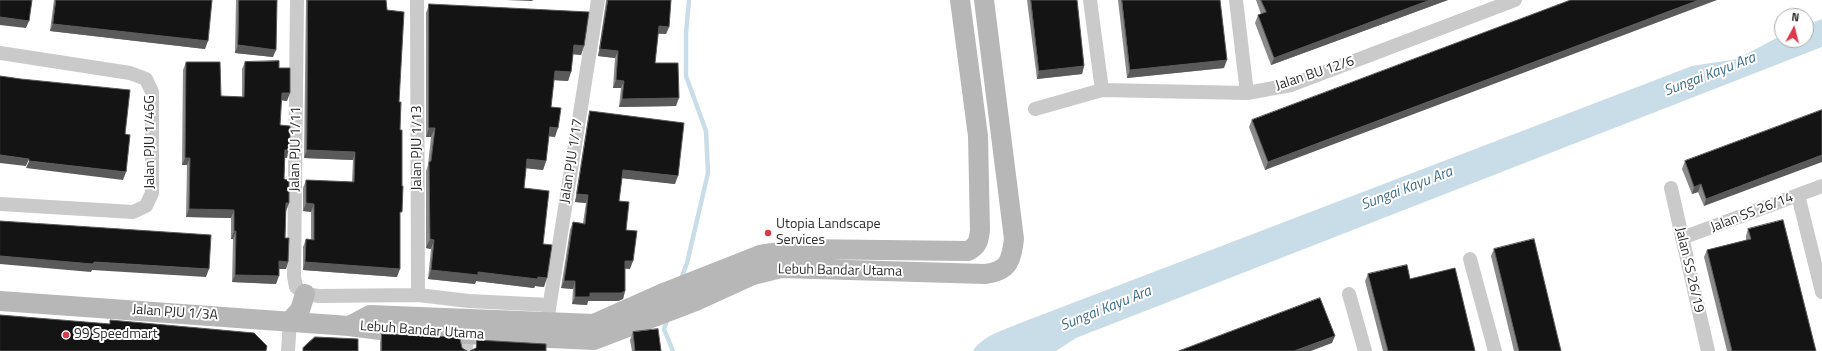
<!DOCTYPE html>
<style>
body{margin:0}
#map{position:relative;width:1822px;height:351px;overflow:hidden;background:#fff;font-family:"Titillium Web",sans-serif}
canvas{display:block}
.north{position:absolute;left:1774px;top:8px;width:40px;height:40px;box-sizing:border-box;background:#fff;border:1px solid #ababab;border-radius:50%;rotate:7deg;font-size:11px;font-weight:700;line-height:16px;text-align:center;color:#2d2d2d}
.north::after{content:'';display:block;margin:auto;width:14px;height:18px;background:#d93a4a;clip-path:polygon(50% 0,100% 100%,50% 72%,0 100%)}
</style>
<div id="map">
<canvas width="1822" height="351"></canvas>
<div class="north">N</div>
</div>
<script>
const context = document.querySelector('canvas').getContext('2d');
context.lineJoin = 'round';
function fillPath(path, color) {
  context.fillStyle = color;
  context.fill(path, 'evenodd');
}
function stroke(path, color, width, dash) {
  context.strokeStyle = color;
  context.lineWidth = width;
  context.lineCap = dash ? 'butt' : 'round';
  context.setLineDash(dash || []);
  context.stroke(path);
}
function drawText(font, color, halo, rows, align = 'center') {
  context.font = font + ' "Titillium Web",sans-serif';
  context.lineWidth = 4;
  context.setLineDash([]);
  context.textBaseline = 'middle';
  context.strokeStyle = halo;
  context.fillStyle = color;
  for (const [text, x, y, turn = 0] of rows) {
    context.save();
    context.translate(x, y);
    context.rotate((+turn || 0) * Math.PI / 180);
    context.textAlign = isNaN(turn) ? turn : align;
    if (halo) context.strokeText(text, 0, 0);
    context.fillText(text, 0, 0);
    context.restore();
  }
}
fillPath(new Path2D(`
 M1822 19V47L1076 338 1056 351H973C981 337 1001 331 1015 325L1692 66 1737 59 1782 35V40H1806V25Z`), '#c9dde9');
stroke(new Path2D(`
 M681 279 687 263 708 173 706 131 686 76V33L689 0
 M668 318 664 329 673 351`), '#c9dde9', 4.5);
stroke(new Path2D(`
 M297 0 294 276 296 287 305 294 319 296 418 295 469 301 549 305
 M417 0 418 295
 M1090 0 1102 90
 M1236 0 1247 93
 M0 53 130 73 146 79 152 92V193L146 206 133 212 0 204
 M1035 109 1102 90 1247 93 1291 85 1515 0
 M1671 188 1708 351
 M1798 195 1822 292
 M1682 238 1822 186
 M1470 259 1495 351
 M1349 294 1365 351
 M548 315 598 0
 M288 351 290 321
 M466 351 467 325`), '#cacaca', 14);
stroke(new Path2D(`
 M0 301 349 326 380 330 594 340 696 301 753 275 781 268 985 274C1009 271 1011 261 1014 239L984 0
 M290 321 300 310 305 294
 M349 326 370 315 594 324 666 292 760 255 799 249 968 251C978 246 979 240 980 230L978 136 960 0`), '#b7b7b7', 20);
fillPath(new Path2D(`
 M54 0H212L205 49 50 31Z
 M236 0H277L273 57 235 53Z
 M306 0H386L387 10 399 102 400 130V218L397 277 303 270V247L306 239H311V212L303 211V188L306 180 352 182 353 160 304 158Z
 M606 0H671L669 27 666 34H658L655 63 676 106 619 107 621 88H613L615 58 598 56 606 1Z
 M1027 0H1077L1084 66 1082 74 1037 79Z
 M1118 0H1220L1224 68 1127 78Z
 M1256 0H1448L1271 65 1255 23 1258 15 1261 14Z
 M1571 0 1265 170 1249 127 1252 120Z
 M429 4 584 46 581 55 573 54 571 72 568 81 554 80 551 107 555 137 549 136 546 161 543 170 526 168 524 188 543 244 544 287 535 286 534 288 476 281 475 284 428 279 431 249 426 248V171L428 165 431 137H426V13Z
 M186 62 221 96 242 97V69L245 62 279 68 287 101 281 100 280 125 290 150 287 158H285L284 179 289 203 286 211 285 238 288 262 286 269H279L276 284 232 282 233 239H231V218L186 217 187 165H182L183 70Z
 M1822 110 1704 206 1698 192 1692 194 1682 169 1685 161Z
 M590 111 675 184 622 178 619 201 626 230 630 269H625V291L623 299 618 301H588L587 305 572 304 573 289 561 288 570 230 573 222 583 223 586 203 575 202 588 119Z
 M1748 229 1816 351H1727L1704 257 1707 250 1746 240V236Z
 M1494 249 1561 351H1514L1491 256Z
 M1368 274 1410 279 1475 351H1383L1365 281Z
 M633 332 661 351H632L630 340Z
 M382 334 462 348 467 351H380V342Z`), '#8a8a8a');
fillPath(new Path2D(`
 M506 0H533L532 1Z
 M1430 0H1448L1271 65 1274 58Z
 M1699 0H1717L1265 170 1268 162Z
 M0 17 29 21 26 28 0 25Z
 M53 24 208 41 205 49 50 31Z
 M659 26 669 27 666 34 656 33Z
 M238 45 276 50 273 57 235 53Z
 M574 45 584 46 581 55 571 54Z
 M600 49 618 51 615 58 598 56Z
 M1227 60 1224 68 1127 78 1130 70Z
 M1084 66 1082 74 1037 79 1039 71Z
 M555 71 571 72 568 81 552 80Z
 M616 80 624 81 621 88H613Z
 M282 93H290L287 101 279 100Z
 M679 98 676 106 619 107 622 99Z
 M550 127 558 128 555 137 547 136Z
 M429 128H435L431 137H426Z
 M285 150H290L287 158 282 157Z
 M307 150 355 152 353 160 304 158Z
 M0 155 29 159 26 166 0 163Z
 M1822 155V162L1704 206 1706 199Z
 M185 158H190L187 165H182Z
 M527 159 546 161 543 170 524 168Z
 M29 161 126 172 123 180 26 168Z
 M623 170 678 176 675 184 620 178Z
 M1701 184 1698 192 1692 194 1694 187Z
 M577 194 588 195 586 203 575 202Z
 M286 203H289L286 211Z
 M306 203 314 204 311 212 303 211Z
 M189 209 234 210 231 218 186 217Z
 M234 231H236L233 239H231Z
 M430 239 434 240 431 249 426 248Z
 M0 256 94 262 209 269 206 277 92 270 91 272 0 264Z
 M279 261 288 262 286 269H276Z
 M625 261H633L630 269 623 268Z
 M305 262 400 269 397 277 303 270Z
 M431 270 478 272 547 278 544 287 535 286 534 288 476 281 475 284 428 279Z
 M235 275 279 276 276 284 232 282Z
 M564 281H575L573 289 561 288Z
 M625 291 623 299 618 301H588L587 305 572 304 575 297 590 293Z
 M1335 336 1332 343 1311 351H1294Z`), '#5a5a5a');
const building = new Path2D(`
 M0 0H32L29 21 0 17Z
 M56 0H212L208 41 53 24Z
 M239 0H277L276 50 238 45Z
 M308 0H386L387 10 404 12 399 102H401L400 130H402V186H403L402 212H400V269L305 262 306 239 314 240V204L306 203V180L354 182 355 152 307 150Z
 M608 0H671L669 27 659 26 655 63H678L679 98 622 99 624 81 616 80 618 51 600 49Z
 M1031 0H1077L1084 66 1039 71Z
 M1122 0H1220L1227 60 1130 70Z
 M1261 0H1430L1274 58 1258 15 1266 12Z
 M1571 0H1699L1268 162 1252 120Z
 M429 4 589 12 584 46 574 45 571 72 555 71 551 107 561 108 558 128 550 127 546 161 527 159 524 188 549 191 543 244 552 245 547 278 538 277 537 279 478 272V275L431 270 434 240 430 239 429 162 431 161 435 128H429Z
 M279 61V68H290V93H282L280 125 290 126V150H285L284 179 289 180V203H286L285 238H289L288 262 279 261V276L235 275 236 231H234V210L189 209 190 158H185L186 62H220L221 96 244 97 245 62Z
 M0 76 21 79 130 90 125 134 130 135 126 172 29 161V159L0 155Z
 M1822 110V155L1706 199 1701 184 1694 187 1685 161Z
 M590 111 684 123 678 176 623 170 619 201 629 202 626 230 637 231 633 261H625V291L621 293H590V297H575V281H564L573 222 585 224 588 195 577 194Z
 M1783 220 1816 351H1732L1707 250 1751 239 1748 229Z
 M0 221 211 235 209 269 94 262 93 264 0 256Z
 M1534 239 1561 351H1519L1494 249Z
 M1407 265 1410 279 1455 268 1475 351H1388L1368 274Z
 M1320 298 1335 336 1294 351H1179Z
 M0 315 110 324V320L254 333 267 346 266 351H0Z
 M658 329 661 351H635L633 332Z
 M382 334 456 337 460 339 462 348 467 351H382Z
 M315 337 358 339V351H303V348Z
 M477 340 546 344V351H470L476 348Z`);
fillPath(building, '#141414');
stroke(building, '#5a5a5a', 1);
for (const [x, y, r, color] of [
 [768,233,4,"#d93a4a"],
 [66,335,4,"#d93a4a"]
]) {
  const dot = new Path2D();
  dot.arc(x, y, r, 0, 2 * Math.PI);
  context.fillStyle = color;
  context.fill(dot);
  stroke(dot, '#fff', 1.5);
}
drawText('14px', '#2d2d2d', '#fff', [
 ["Jalan BU 12/6",1315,74,-18],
 ["Jalan PJU 1/46G",151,142,-90],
 ["Jalan PJU 1/13",418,148,-90],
 ["Jalan PJU 1/11",296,149,-89],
 ["Jalan PJU 1/17",572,161,-81],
 ["Jalan SS 26/14",1752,213,-21],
 ["Jalan SS 26/19",1689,270,77],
 ["Lebuh Bandar Utama",840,271,1],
 ["Jalan PJU 1/3A",175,313,4],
 ["Lebuh Bandar Utama",422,331,4]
]);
drawText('14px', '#2d2d2d', '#fff', [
 ["Utopia Landscape",776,225],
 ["Services",776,241],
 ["99 Speedmart",74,335]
], 'left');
drawText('italic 15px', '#416f8a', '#fff', [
 ["Sungai Kayu Ara",1710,75,-21],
 ["Sungai Kayu Ara",1407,189,-21],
 ["Sungai Kayu Ara",1106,309,-22]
]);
</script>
